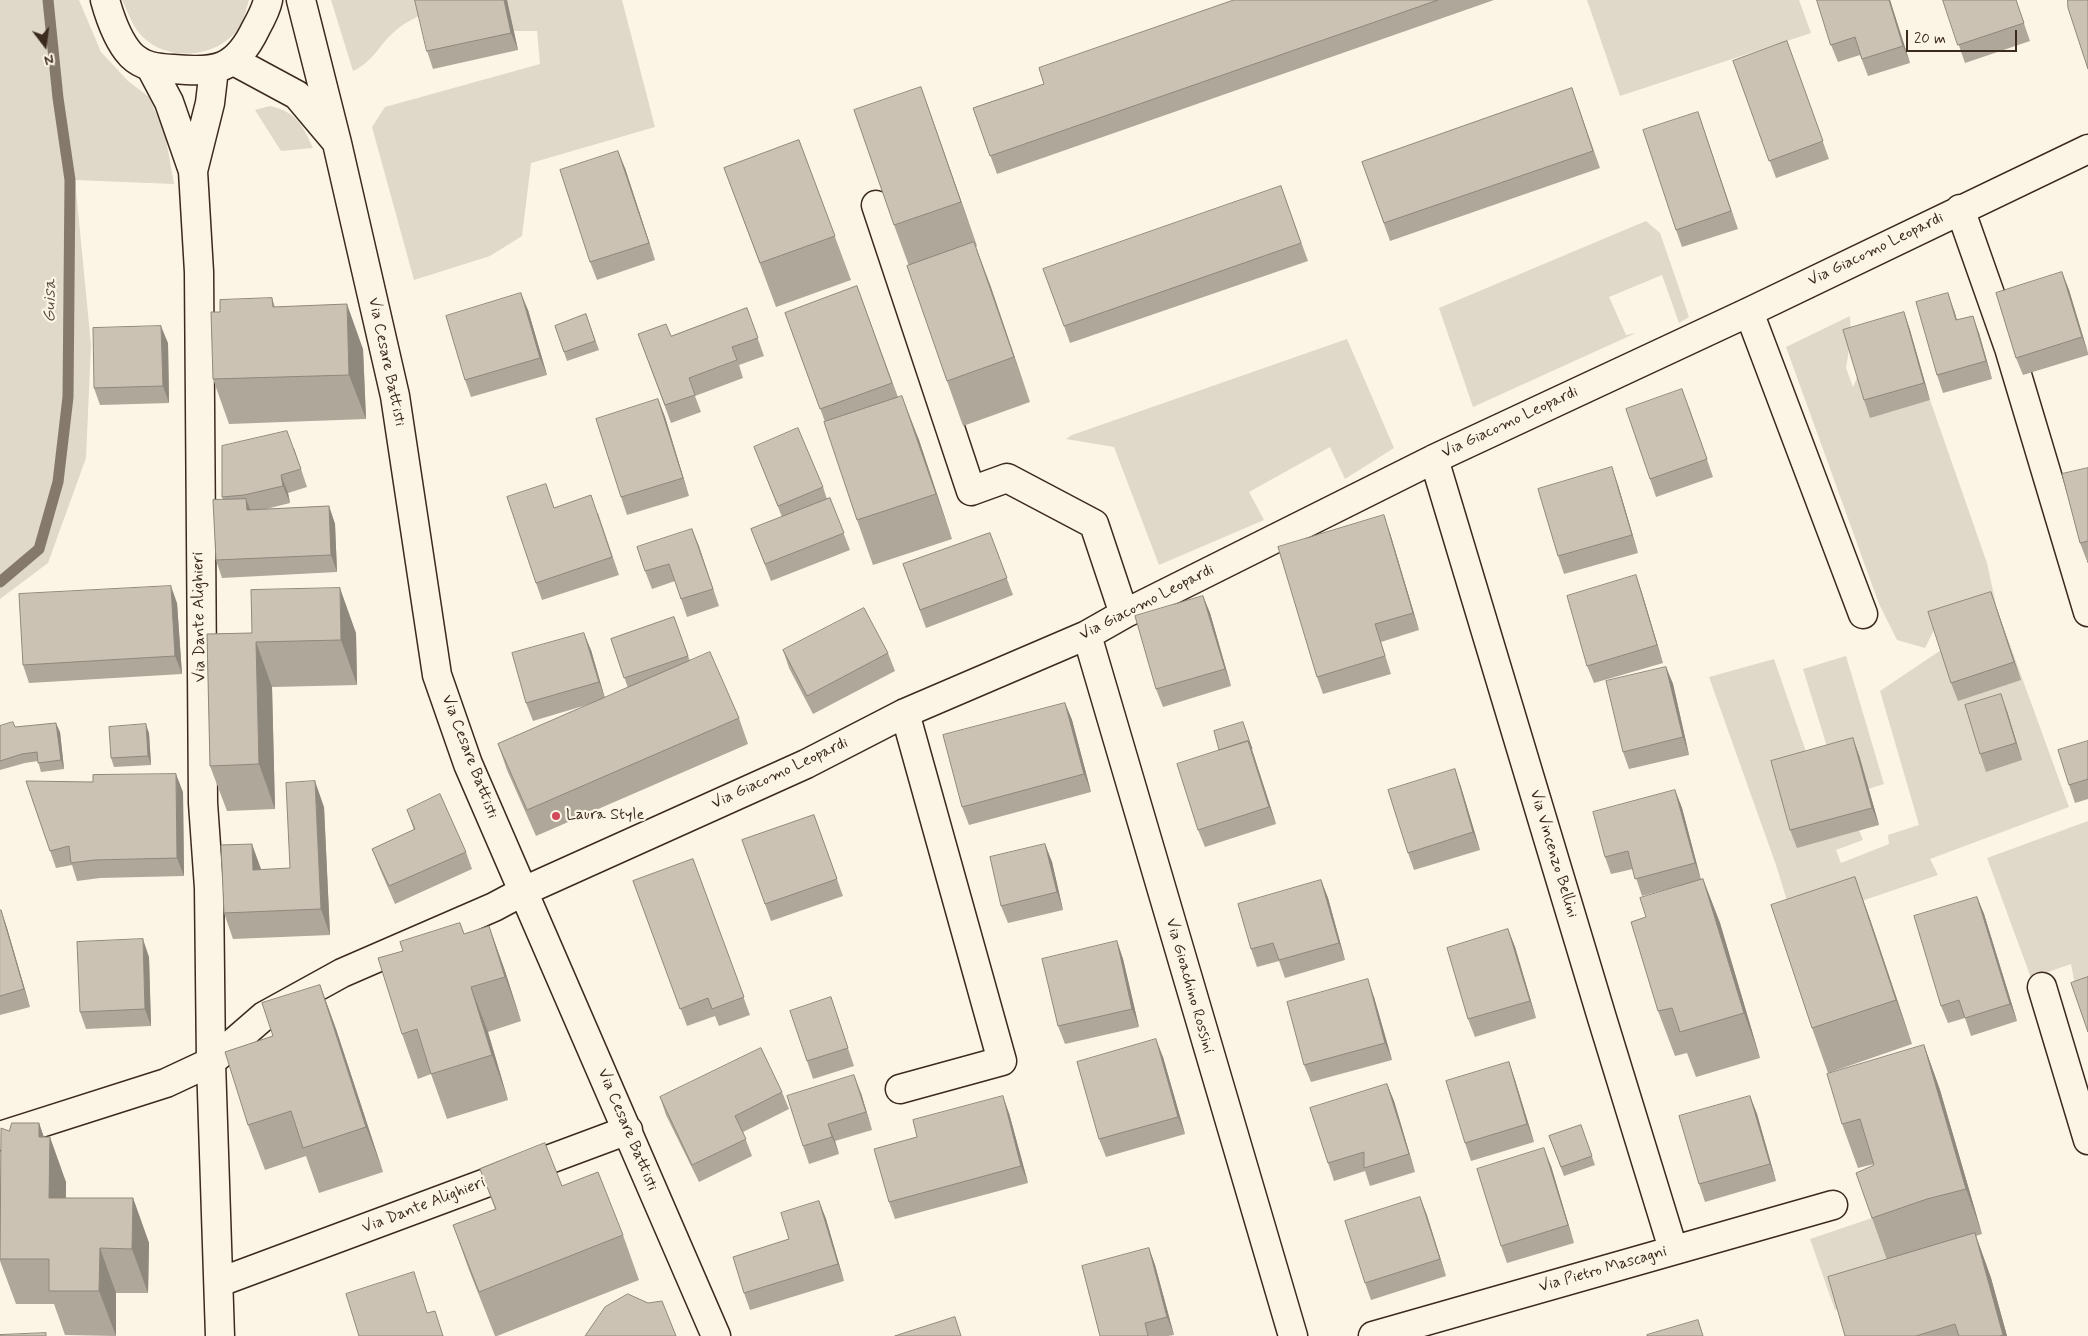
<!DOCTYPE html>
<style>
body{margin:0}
#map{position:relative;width:2088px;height:1336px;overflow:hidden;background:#fcf5e5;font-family:Mynerve,sans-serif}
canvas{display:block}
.north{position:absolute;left:20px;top:20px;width:50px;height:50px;-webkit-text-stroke:4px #fcf5e5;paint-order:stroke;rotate:165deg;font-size:14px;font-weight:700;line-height:20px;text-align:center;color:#3b2a1e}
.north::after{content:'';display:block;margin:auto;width:18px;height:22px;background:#3b2a1e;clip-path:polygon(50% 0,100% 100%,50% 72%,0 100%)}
.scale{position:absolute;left:1906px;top:30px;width:111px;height:22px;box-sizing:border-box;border:2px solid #3b2a1e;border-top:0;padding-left:6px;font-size:15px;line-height:18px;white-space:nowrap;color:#3b2a1e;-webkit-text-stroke:4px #fcf5e5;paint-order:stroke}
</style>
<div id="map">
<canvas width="2088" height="1336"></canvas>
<div class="north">N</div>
<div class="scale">20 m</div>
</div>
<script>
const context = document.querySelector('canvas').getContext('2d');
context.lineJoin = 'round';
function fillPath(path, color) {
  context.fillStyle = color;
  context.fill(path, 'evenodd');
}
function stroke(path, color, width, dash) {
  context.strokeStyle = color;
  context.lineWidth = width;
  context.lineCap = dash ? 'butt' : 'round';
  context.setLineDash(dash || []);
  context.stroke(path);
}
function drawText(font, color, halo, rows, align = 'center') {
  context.font = font + ' Mynerve,sans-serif';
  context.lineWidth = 4.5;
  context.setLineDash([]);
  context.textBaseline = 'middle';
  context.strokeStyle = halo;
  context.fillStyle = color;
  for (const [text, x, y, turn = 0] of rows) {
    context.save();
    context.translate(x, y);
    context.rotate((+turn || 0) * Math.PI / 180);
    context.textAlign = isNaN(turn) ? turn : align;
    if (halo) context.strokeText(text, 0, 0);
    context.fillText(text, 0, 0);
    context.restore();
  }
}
fillPath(new Path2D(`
 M0 0H79L101 52 128 81 149 97 165 134 174 184 75 180 91 345 86 458 48 563 0 599Z
 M122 0H249C246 10 244 20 238 29 218 57 171 62 145 39 133 29 129 14 122 0Z
 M331 0H418L421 15C411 20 402 24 394 32 379 45 372 63 353 71Z
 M507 0H622L655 127 531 163 522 236 490 256 414 280 372 127 385 107 540 64 537 31H514Z
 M1587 0H1799L1811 33 1620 96Z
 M270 106C296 112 302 124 313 148L281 151 255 110Z
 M1646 221 1660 233 1689 317 1679 323 1662 275 1609 297 1626 335 1636 333 1473 407 1439 308Z
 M1850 316 1851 337 1846 368 1853 387 1858 375 1930 400 1987 563 1997 609 2069 807 1930 859 1938 875 1794 924 1777 868 1709 677 1774 659 1812 769 1859 830 1863 840 1836 850 1841 863 1889 844 1888 835 1919 825 1880 691 1941 650 1934 630 1925 648 1897 640 1879 604 1786 347Z
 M1347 339 1394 448 1345 479 1330 447 1249 492 1264 520 1159 565 1114 447 1066 439 1072 435Z
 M1846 656 1884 784 1868 789 1832 763 1803 669Z
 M2088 821V997L2078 1001 2071 964 2031 978 1987 858Z
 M1872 1218 1952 1270 1835 1310 1810 1239Z`), '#e0d8c8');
stroke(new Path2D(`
 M0 582 39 549 58 482 68 397 70 180 58 98 48 0`), '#85796b', 11);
const minor = new Path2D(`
 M105 0C110 18 118 41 131 55 143 67 157 68 173 69 216 73 236 70 256 28 261 19 266 10 268 0
 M301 0 337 143 395 396 437 675 468 764 716 1336
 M234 61 297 95 334 139
 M151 68 169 102 193 171
 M214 69 210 103 193 171 199 272 203 803 209 888 211 1062 220 1336
 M876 205 971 491 1007 478 1094 524 1124 614
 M1960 209 2009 348 2088 612
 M1749 312 1863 614
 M1434 459 1602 1018 1673 1249
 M1087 635 1293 1336
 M2042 987 2088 1140
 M900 1089 1002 1061 905 713
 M0 1136 166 1083 211 1062 264 1016 342 973 494 907 524 891 806 764 905 713 1087 635 1124 614 1434 459 1749 312 2088 149
 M220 1282 628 1130
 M1373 1336 1833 1205`);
stroke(minor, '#3b2a1e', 31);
stroke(minor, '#fcf5e5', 28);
fillPath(new Path2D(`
 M507 0 518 50 433 69 427 51Z
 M1234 0H1494L997 174 973 108 1044 84Z
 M1817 0H1890L1910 63 1868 76 1860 55 1838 62 1831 45Z
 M1943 0H2016L2030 41 1965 63Z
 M1787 41 1829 159 1776 178 1733 61Z
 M921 87 977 246 976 247 1030 402 963 426 947 381 909 266 894 225Z
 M1572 88 1600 168 1390 241 1362 162Z
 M1698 112 1738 229 1682 247 1676 230Z
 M799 140 851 280 776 307 724 168Z
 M625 168 655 260 597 280 590 262Z
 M1281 186 1308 261 1070 343 1064 326Z
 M2062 272 2069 290 2088 353V355L2023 375 2016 358Z
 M857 286 898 397 919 440 952 539 873 565 857 520 825 422 785 313Z
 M272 298 275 307 363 349 366 419 229 424 213 379 220 312Z
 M747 308 764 356 739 365 743 378 695 396 701 412 671 423 638 334 671 336Z
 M528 310 547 375 471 397 465 380Z
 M1954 310 1957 320 1979 333 1992 379 1943 393 1937 375Z
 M1904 312 1910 330 1930 400 1870 418 1864 400Z
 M586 314 599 350 567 361 555 326Z
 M168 343 169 403 100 405 94 388Z
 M658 399 665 417 689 496 627 515 621 497Z
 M1689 407 1713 477 1656 497 1650 479Z
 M754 447 823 487 827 499 830 498 850 550 771 581 751 529 782 517Z
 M294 448 307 487 288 493 290 503 266 509 329 506 335 524 337 572 222 578 216 560 223 500 222 497Z
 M2088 468V561H2087L2080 543Z
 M1618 485 1638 553 1564 574 1558 556Z
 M555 508 598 513 619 575 542 600 536 583Z
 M692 529 719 606 687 617 675 581 652 589 645 571Z
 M990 533 1013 595 926 628 903 564Z
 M1390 533 1419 630 1381 642 1391 674 1323 694 1317 677Z
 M1636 575 1642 593 1663 663 1594 683 1587 666Z
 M1203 596 1210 613 1231 686 1163 707 1156 689Z
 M177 603 182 674 29 683 23 665Z
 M1997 609 2021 680 1958 701 1951 683Z
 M674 617 690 661 739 718 748 744 536 836 507 770 498 744 593 703 533 721 526 703 591 650 605 698 628 688 611 639Z
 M356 633 357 685 272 687 275 809 227 811 210 766 207 634Z
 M783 650 888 653 895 671 813 714 789 668Z
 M1666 667 1673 684 1689 755 1629 769 1623 752Z
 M1065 703 1072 720 1091 792 969 825 962 807Z
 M2007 711 2022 760 1986 772 1980 754Z
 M0 726 60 732 64 769 41 772 38 761 25 763 0 770Z
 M1246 731 1276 824 1205 847 1198 830 1219 750Z
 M149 733 151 765 114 767 111 758Z
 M2088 741V799L2075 803 2069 785Z
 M1859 755 1879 825 1797 848 1790 830Z
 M1455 769 1461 787 1480 850 1414 870 1408 853Z
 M26 781 183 792 184 876 100 878 77 881 72 865 56 868Z
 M1675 790 1682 808 1701 880 1703 879 1720 923 1760 1058 1696 1077 1687 1053 1675 1056 1658 1011 1646 917 1679 886 1642 896 1633 869 1611 874 1605 857Z
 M324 807 330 935 233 939 224 913 261 870 290 868Z
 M407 810 466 852 472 869 395 904 379 867 372 849 414 830Z
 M814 815 843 896 771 921 742 840Z
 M1045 844 1052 862 1063 910 1008 923 1001 906Z
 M693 859 750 1015 719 1026 715 1016 687 1026 633 881Z
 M1855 877 1871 922 1912 1044 1828 1073 1812 1028Z
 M1321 880 1328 898 1345 960 1285 978 1279 961 1257 967 1251 949Z
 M1977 897 1984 914 2017 1021 1971 1036 1965 1018 1948 1023 1941 1006Z
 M0 910H1L7 928 30 1007 0 1015Z
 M460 923 464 934 489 926 505 971 521 1021 488 1032 508 1100 447 1119 431 1074 418 1079 402 1034 403 951Z
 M1508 929 1515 947 1536 1018 1475 1037 1468 1019Z
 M1117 941 1123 959 1139 1027 1065 1044 1058 1026Z
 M149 957 151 1026 86 1029 80 1012Z
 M320 985 336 1029 383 1172 319 1193 306 1156 265 1170 248 1125 273 1036Z
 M1374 997 1392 1060 1311 1082 1304 1065Z
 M837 1015 854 1066 813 1079 807 1061Z
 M1924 1045 1940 1090 1982 1234 1976 1236 1991 1278 2007 1336H1845L1887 1260 1872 1218 1874 1164 1858 1168 1842 1124Z
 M1163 1057 1185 1134 1106 1157 1099 1139Z
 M1509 1062 1515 1080 1534 1142 1471 1161 1465 1143Z
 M1387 1084 1394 1101 1415 1172 1370 1186 1365 1171 1334 1181 1328 1163Z
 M782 1092 789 1109 743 1132 752 1156 699 1182 666 1115 660 1097Z
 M861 1093 872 1130 835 1141 839 1154 809 1164 803 1146Z
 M1750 1096 1757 1114 1776 1181 1705 1202 1699 1184Z
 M1009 1113 1028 1183 895 1219 889 1202 917 1137Z
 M39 1123 44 1137 66 1182V1198H133L149 1243 148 1293H116V1336L65 1335 54 1304H16L0 1261V1206L9 1131Z
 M1581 1125 1595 1165 1564 1176 1549 1136Z
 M1551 1166 1574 1243 1507 1263 1501 1246Z
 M480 1169 562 1186 623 1235 639 1280 497 1336H495L469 1270 453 1225 495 1209Z
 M1420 1197 1446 1276 1371 1300 1365 1283Z
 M819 1201 826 1219 844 1281 750 1310 744 1293 789 1239Z
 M1149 1248 1155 1265 1174 1335 1168 1336H1100Z`), '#afa79a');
fillPath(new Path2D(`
 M504 0H507L518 50 511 33Z
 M1889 0H1890L1910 63 1903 46Z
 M921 87 937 132 977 246 961 202Z
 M618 151 625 168 655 260 649 243Z
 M974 242 991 287 1030 402 1014 357Z
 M2062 272 2069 290 2088 353 2082 337Z
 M521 293 528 310 547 375 540 358Z
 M1948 293 1954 310 1962 338 1956 320Z
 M347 304 363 349 366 419 349 375Z
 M1904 312 1910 330 1930 400 1924 383Z
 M1973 316 1979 333 1992 379 1986 361Z
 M161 326 168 343 169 403 163 386Z
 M902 396 919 440 952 539 936 494Z
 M658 399 665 417 689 496 683 478Z
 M1612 467 1618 485 1638 553 1632 535Z
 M281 475 288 493 290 503 283 486Z
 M246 499 253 516 247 510Z
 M329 506 335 524 337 572 331 555Z
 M1384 515 1390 533 1419 630 1413 613Z
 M692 529 699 546 719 606 713 589Z
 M1636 575 1642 593 1663 663 1657 645Z
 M171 586 177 603 182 674 175 656Z
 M340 588 356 633 357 685 341 640Z
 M1991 592 1997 609 2021 680 2014 662Z
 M1203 596 1210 613 1231 686 1225 669Z
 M584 633 591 650 605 699 599 682Z
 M256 642 272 687 275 809 259 764Z
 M1666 667 1673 684 1689 755 1683 737Z
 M2001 694 2007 711 2022 760 2016 743Z
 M1065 703 1072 720 1091 792 1084 774Z
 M1243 722 1246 731 1276 824 1269 807Z
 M56 723 60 732 64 769 61 760Z
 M146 724 149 733 151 765 148 756Z
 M1853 738 1859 755 1879 825 1872 808Z
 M1455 769 1461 787 1480 850 1473 832Z
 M176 774 183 792 184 876 177 858Z
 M315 781 324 807 330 935 321 909Z
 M1675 790 1682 808 1701 880 1695 863Z
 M252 844 261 869 263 896 253 870Z
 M1045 844 1052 862 1063 910 1057 892Z
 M1855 877 1871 922 1912 1044 1896 1000Z
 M1703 879 1720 923 1760 1058 1744 1013Z
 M1321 880 1328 898 1345 960 1339 943Z
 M1977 897 1984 914 2017 1021 2010 1004Z
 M1 910 7 928 30 1007 24 989Z
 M489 926 505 971 521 1021 505 977Z
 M1508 929 1515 947 1536 1018 1530 1001Z
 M143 939 149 957 151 1026 145 1009Z
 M1117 941 1123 959 1139 1027 1132 1009Z
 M1368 979 1374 997 1392 1060 1385 1043Z
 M320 985 336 1029 383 1172 366 1127Z
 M471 987 488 1032 508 1100 492 1055Z
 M1156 1039 1163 1057 1185 1134 1178 1117Z
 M1924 1045 1940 1090 1982 1234 1966 1189Z
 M1509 1062 1515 1080 1534 1142 1527 1124Z
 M854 1075 861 1093 872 1130 866 1112Z
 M1387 1084 1394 1101 1415 1172 1409 1154Z
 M1003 1096 1009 1113 1028 1183 1021 1166Z
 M1750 1096 1757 1114 1776 1181 1770 1164Z
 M39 1123 49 1153 50 1137 66 1182 65 1242 49 1198 39 1137Z
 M828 1124 835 1141 839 1154 832 1137Z
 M1544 1148 1551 1166 1574 1243 1568 1225Z
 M1420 1197 1427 1215 1446 1276 1440 1259Z
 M133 1198 149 1243 148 1293 132 1249Z
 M819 1201 826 1219 844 1281 838 1264Z
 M1975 1233 1991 1278 2007 1336H2003V1335Z
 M100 1248 116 1293V1336L99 1291Z
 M1149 1248 1155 1265 1174 1335 1167 1317Z`), '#8f887d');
const building = new Path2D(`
 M415 0H504L511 33 427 51Z
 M1234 0H1438L990 156 973 108 1044 84 1039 68Z
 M1817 0H1889L1903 46 1862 59 1855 37 1831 45Z
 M1943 0H2016L2024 23 1958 45Z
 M2068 0H2088V69L2068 8Z
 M1787 41 1823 141 1769 161 1733 61Z
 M921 87 961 202 894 225 854 110Z
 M1572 88 1593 151 1384 223 1362 162Z
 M1698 112 1731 211 1676 230 1643 130Z
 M799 140 835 236 760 263 724 168Z
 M618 151 649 243 590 262 560 170Z
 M1281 186 1301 243 1064 326 1043 269Z
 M974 242 1014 357 947 381 907 266Z
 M2062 272 2082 337 2016 358 1996 293Z
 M857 286 892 383 820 409 785 313Z
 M521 293 540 358 465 380 446 316Z
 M1948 293 1956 320 1973 316 1986 361 1937 375 1916 302Z
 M272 298 273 307 347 304 349 375 213 379 211 312H220V300Z
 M747 308 758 338 732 347 737 360 689 378 695 395 665 405 638 334 666 324 671 336Z
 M1904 312 1924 383 1864 400 1843 330Z
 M586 314 595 341 564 352 555 326Z
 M161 326 163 386 94 388 93 328Z
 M1682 389 1707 459 1650 479 1626 409Z
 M902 396 936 494 857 520 824 422Z
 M658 399 683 478 621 497 596 419Z
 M798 428 823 487 778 506 754 447Z
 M287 431 301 469 281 475 283 486 244 495 222 497V446Z
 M1612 467 1632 535 1558 556 1538 489Z
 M2088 468V541L2080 543 2062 474Z
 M546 484 554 508 591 495 612 557 536 583 507 497Z
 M830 498 844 533 765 564 751 529Z
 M246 499 247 510 329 506 331 555 216 560 213 500Z
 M1384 515 1413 613 1375 624 1385 656 1317 677 1278 547Z
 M692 529 713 589 681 599 669 564 645 571 637 547Z
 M990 533 1007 578 920 610 903 564Z
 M1636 575 1657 645 1587 666 1567 596Z
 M171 586 175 656 23 665 19 594Z
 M340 588 341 640 256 642 259 764 210 766 207 634 252 633 251 590Z
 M1991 592 2014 662 1951 683 1928 612Z
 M1203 596 1225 669 1156 689 1135 616Z
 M864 608 888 653 807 696 783 650Z
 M674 617 688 656 624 678 611 639Z
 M584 633 599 682 526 703 512 653Z
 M710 652 739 718 527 810 498 744Z
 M1666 667 1683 737 1623 752 1606 681Z
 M2001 694 2016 743 1980 754 1965 705Z
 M1065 703 1084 774 962 807 943 735Z
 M13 722 15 727 56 723 61 760 38 763 37 752 22 754 0 761V726Z
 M1243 722 1252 749 1248 741 1219 750 1214 731Z
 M146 724 148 756 111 758 109 727Z
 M1853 738 1872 808 1790 830 1771 761Z
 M1248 741 1269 807 1198 830 1177 764Z
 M2088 741V779L2069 785 2058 750Z
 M1455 769 1473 832 1408 853 1388 790Z
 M176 774 177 858 94 860 71 863 69 846 50 851 26 781 93 782V775Z
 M315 781 321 909 224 913 221 845 252 844 253 870 290 868 286 783Z
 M1675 790 1695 863 1635 879 1628 851 1605 857 1593 812Z
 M440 794 466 852 389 886 372 849 415 829 407 810Z
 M814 815 837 879 765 904 742 840Z
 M1045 844 1057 892 1001 906 990 857Z
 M693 859 744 997 712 1009 708 998 680 1009 633 881Z
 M1855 877 1896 1000 1812 1028 1771 905Z
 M1703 879 1744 1013 1680 1032 1672 1008 1658 1011 1631 922 1646 917 1640 898Z
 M1321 880 1339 943 1279 960 1273 943 1251 949 1238 904Z
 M1977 897 2010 1004 1965 1018 1959 1000 1941 1006 1914 916Z
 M0 910H1L24 989 0 996Z
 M460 923 464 934 489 926 505 977 471 987 492 1055 431 1074 417 1029 402 1034 378 958 403 951 400 942Z
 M1508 929 1530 1001 1468 1019 1447 948Z
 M143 939 145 1009 80 1012 77 942Z
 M1117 941 1132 1009 1058 1026 1042 959Z
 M2088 977V1032L2071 983Z
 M1368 979 1385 1043 1304 1065 1287 1002Z
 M320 985 366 1127 303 1148 291 1111 248 1125 225 1052 273 1036 262 1003Z
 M831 997 848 1048 807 1061 790 1011Z
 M1156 1039 1178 1117 1099 1139 1077 1062Z
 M1924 1045 1966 1189 1927 1199 1872 1218 1856 1173 1874 1165 1860 1119 1842 1124 1827 1074Z
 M761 1048 782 1092 735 1116 746 1139 692 1165 660 1097Z
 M1509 1062 1527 1124 1465 1143 1446 1081Z
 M854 1075 866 1112 828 1124 832 1137 803 1146 787 1096Z
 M1387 1084 1409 1154 1364 1168V1152L1328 1163 1310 1108Z
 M1003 1096 1021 1166 889 1202 874 1149 917 1137 913 1120Z
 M1750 1096 1770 1164 1699 1184 1679 1116Z
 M12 1123H39V1137H50L49 1198H133L132 1249 100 1248 99 1291H49V1259H0L1 1128 9 1131Z
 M1581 1125 1592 1156 1561 1167 1549 1136Z
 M545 1143 562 1186 598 1172 623 1235 479 1292 453 1225 496 1209 480 1169Z
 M1544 1148 1568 1225 1501 1246 1477 1169Z
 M1420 1197 1440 1259 1365 1283 1345 1221Z
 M819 1201 838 1264 744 1293 733 1257 789 1239 781 1213Z
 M1975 1233 2003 1335 1999 1336H1959L1955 1324 1916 1336H1845L1828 1277Z
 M1149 1248 1167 1317 1145 1323 1148 1336H1100L1082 1266Z
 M414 1272 427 1313 435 1311 443 1336H359L346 1294Z
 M628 1294 648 1303 662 1301 676 1336H585L605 1307Z
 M955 1317 961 1336H895Z
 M1698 1320 1703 1336H1647V1335Z
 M46 1333V1336H0V1335Z`);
fillPath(building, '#ccc2b3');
stroke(building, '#8f887d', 1);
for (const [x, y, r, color] of [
 [556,816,5,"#d1495b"]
]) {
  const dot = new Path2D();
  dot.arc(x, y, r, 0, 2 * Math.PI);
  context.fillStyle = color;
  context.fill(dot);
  stroke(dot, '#fcf5e5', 2);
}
drawText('16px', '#3b2a1e', '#fcf5e5', [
 ["Via Giacomo Leopardi",1876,250,-26],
 ["Via Cesare Battisti",386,362,78],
 ["Via Giacomo Leopardi",1510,423,-25],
 ["Via Giacomo Leopardi",1147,603,-27],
 ["Via Dante Alighieri",200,617,-91],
 ["Via Cesare Battisti",469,757,69],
 ["Via Giacomo Leopardi",780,774,-25],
 ["Via Vincenzo Bellini",1553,854,73],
 ["Via Gioachino Rossini",1189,986,74],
 ["Via Cesare Battisti",627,1130,67],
 ["Via Dante Alighieri",424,1206,-21],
 ["Via Pietro Mascagni",1603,1270,-16]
]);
drawText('16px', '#3b2a1e', '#fcf5e5', [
 ["Laura Style",566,816]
], 'left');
drawText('italic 18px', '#605144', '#fcf5e5', [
 ["Guisa",51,301,-89]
]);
</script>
